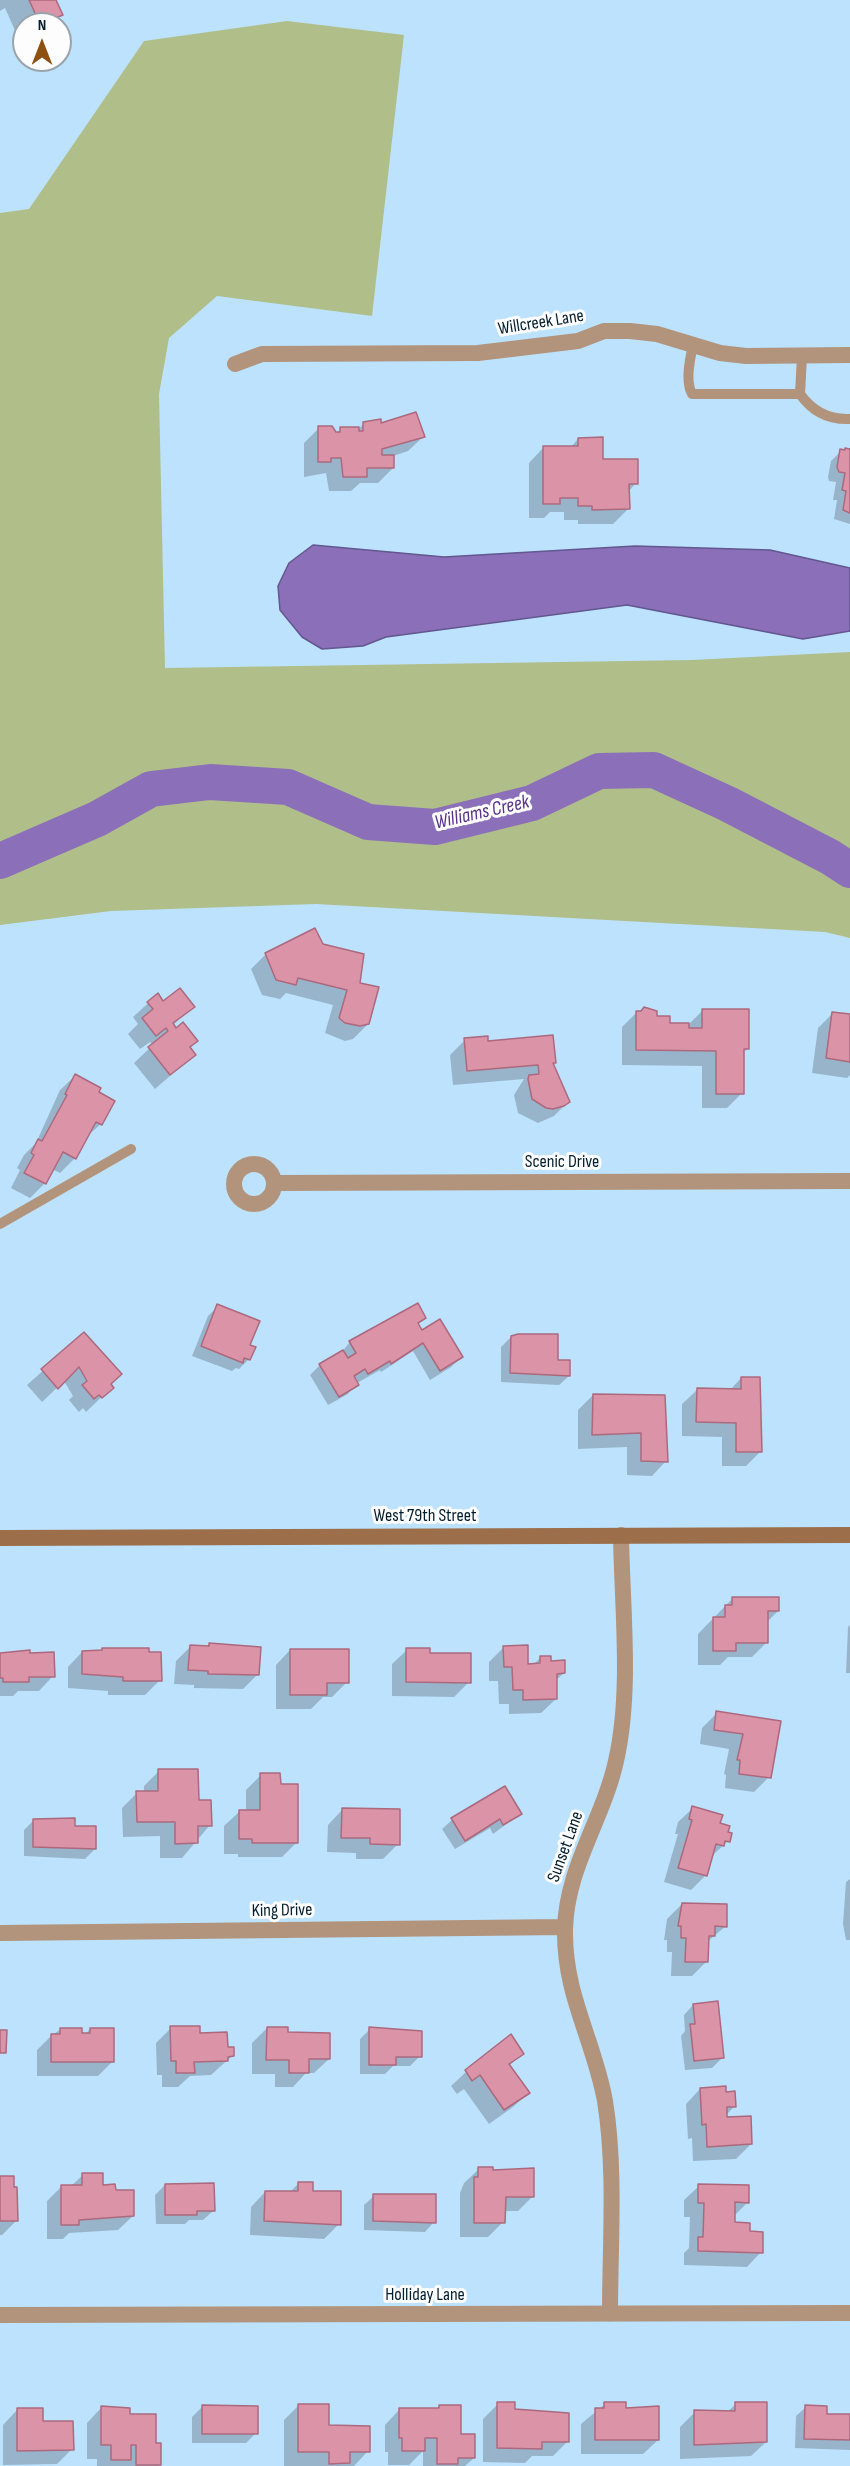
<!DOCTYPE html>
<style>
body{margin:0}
#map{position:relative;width:850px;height:2466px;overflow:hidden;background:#bde2fd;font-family:"Sofia Sans Condensed",sans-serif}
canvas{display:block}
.north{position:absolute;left:12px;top:12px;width:60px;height:60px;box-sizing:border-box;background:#fdfdfd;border:2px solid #99a3aa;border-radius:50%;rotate:0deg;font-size:16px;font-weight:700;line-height:24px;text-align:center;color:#031d2d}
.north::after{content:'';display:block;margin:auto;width:21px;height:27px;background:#8d5011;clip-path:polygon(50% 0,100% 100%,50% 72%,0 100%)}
</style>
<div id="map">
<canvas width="850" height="2466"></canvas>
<div class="north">N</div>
</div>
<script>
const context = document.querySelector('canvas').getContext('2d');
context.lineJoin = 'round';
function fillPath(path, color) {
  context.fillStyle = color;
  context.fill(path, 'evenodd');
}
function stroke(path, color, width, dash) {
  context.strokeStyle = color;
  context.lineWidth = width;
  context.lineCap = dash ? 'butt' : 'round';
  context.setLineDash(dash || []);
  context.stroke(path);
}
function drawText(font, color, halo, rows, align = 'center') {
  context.font = font + ' "Sofia Sans Condensed",sans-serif';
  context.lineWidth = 6;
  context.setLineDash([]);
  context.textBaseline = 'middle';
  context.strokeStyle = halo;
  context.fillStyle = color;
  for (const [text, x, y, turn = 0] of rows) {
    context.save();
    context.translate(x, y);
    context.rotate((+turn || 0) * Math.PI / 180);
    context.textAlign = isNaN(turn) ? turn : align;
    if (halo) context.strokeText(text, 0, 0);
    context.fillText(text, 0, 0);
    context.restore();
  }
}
fillPath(new Path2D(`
 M287 21 404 35 372 316 217 296 169 338 159 394 165 668 692 660 850 652V938L825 932 316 904 111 911 0 925V213L29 209 144 41Z`), '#b0be8a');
const water = new Path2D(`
 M313 545 444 557 635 546 770 550 850 568V631L803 639 627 605 386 637 363 646 322 649 302 637 280 610 278 586 289 563Z`);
fillPath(water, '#8b70b9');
stroke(water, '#62578f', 1.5);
fillPath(new Path2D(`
 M0 0H55L61 15 52 24H24V43L21 44 5 8 0 11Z
 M364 423 423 437 408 451 393 456V468L378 483H360L351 491H329L326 473 304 477V443L319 428 336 434 341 429H359Z
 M578 439 602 461 636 483 628 492V509L613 524H578V520H564V512H550L544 518H529V463L543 448H570Z
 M841 451 850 452V524L834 519 837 500H833L836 482 829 481 828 477 831 461Z
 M322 946 358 984 368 1024 353 1039 345 1041 325 1033 333 1005 286 993 280 999 262 995 251 969 266 954Z
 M157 995 163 1003 193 1007 173 1025 194 1055 155 1089 134 1063 153 1045 150 1042 140 1049 128 1034 138 1024 133 1017Z
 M650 1009 656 1012V1018L669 1025H688L702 1011 747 1049 742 1054V1093L727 1108H702V1066L622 1065V1027L637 1012Z
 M833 1013 850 1014V1075L847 1078 812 1073 818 1028Z
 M465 1040 487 1042 554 1063 552 1065 569 1101 554 1116 538 1123 518 1113 514 1095 524 1079 453 1085 450 1055Z
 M75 1076 97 1093 101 1124 85 1138 75 1158 60 1173 52 1169 45 1183 30 1198 11 1188 20 1170 17 1168 24 1155 36 1143 60 1090Z
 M218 1306 248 1346 249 1359 239 1369 236 1368 232 1371 192 1356 208 1316Z
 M424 1318 417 1325 422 1332 461 1357 451 1367 430 1380 413 1351 381 1372 380 1370 357 1383 348 1394 328 1405 310 1375 320 1365 341 1353 350 1342Z
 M84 1334 112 1387 86 1412 83 1408 79 1412 69 1400 73 1396 64 1381 42 1402 27 1385Z
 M511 1337 556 1361 569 1376 559 1385 501 1382V1347Z
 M741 1378 761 1451 746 1466H722V1437L682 1436V1404L697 1390H730Z
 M593 1395 663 1396 666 1461 652 1476 627 1475V1447L578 1449V1410Z
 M732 1599 778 1611 767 1622V1642L752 1657H728L720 1665H698V1634Z
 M850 1625V1673H846L848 1627Z
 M210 1644 258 1674 243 1689 194 1688V1685L174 1684 176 1661 191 1646 206 1647Z
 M504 1647 527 1665H533L540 1658 564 1673 555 1681 556 1699 541 1713 509 1714V1704H499L498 1681H489V1662Z
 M290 1650 347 1682 332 1697H323L311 1709H276V1665Z
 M407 1650 429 1655 469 1682 454 1697 392 1696V1664Z
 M82 1652 160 1680 145 1695H108V1691L68 1688V1667Z
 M0 1653 53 1676 39 1691H18L13 1696H0Z
 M717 1713 780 1722 769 1777 754 1792 725 1788 726 1775 724 1774 729 1749 700 1744 702 1728Z
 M159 1771 197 1802 210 1825 182 1858H160V1836L123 1837 122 1808 137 1793H144V1786Z
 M261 1775 280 1786 297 1842 282 1857H238V1854H224V1826L239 1812 246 1811V1790Z
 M693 1808 718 1824 728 1841 712 1856 706 1875 691 1890 664 1882 678 1834H675L678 1822Z
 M342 1810 398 1844 383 1859H356V1853L327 1852 328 1825Z
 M520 1814 493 1834 490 1828 455 1849 442 1829 452 1820Z
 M34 1820 74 1828 95 1849 85 1859 24 1856V1830Z
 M850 1879V1940H846L843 1924 846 1882Z
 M682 1904 726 1926 708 1941 707 1961 692 1976H671L672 1952H667V1940H664L667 1919Z
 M693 2005 722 2058 712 2068 685 2070 681 2036 685 2031 684 2015Z
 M171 2028 199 2034 226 2049 232 2056 211 2075 190 2076 178 2087H162V2075H157L156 2043Z
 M267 2028 287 2034 329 2059 314 2073H306L293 2087H275V2074H252V2043Z
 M90 2029 113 2061 98 2076H37V2050L52 2035 60 2030 85 2035Z
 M370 2029 420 2056 410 2066H393L385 2074H360V2039Z
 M522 2054 509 2066 528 2093 513 2107 489 2124 464 2089 457 2094 451 2086 466 2072Z
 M700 2089 724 2094 734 2107 726 2115V2119L751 2144 736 2159 693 2161 692 2138 688 2139 686 2104Z
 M479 2169 492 2171 533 2196 518 2211H504L503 2222 488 2237H460V2193L464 2183Z
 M83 2175 114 2191 133 2216 118 2230 69 2233 63 2239H47V2201L62 2186H71Z
 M0 2177 16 2221 2 2235H0Z
 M299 2183 311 2192 339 2224 324 2239 250 2235 251 2207 265 2192H290Z
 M165 2185 213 2211 203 2220H189L185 2224H156L155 2195Z
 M699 2186 748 2202 734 2216V2224L761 2252 747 2267 684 2265V2253L689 2248 690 2217H684V2200Z
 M374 2196 434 2222 425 2232 364 2230V2205Z
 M498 2404 513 2411 568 2441 553 2456H532L525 2463 483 2462V2419Z
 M605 2404 625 2409 658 2440 643 2454H581V2424Z
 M736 2404 766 2442 751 2456 680 2459V2427L695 2412H727Z
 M299 2405 327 2427 368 2451 354 2466H284V2420Z
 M202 2407 256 2433 246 2443H192V2417Z
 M459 2407V2435L474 2458 465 2466H423V2451L409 2465H388V2452H385V2425L399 2410Z
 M806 2407 826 2415 850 2416V2450L795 2448 796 2416Z
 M101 2408 129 2416 155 2444 158 2466H97V2459H87V2423Z
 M17 2410 42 2423 72 2449 57 2464 3 2465V2425Z`), '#0003');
stroke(new Path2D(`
 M0 861 97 819 151 789 210 782 288 787 368 822 435 827 532 803 599 771 654 770 728 804 830 857 850 870`), '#8b70b9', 36);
const building = new Path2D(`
 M29 0H56L63 15 40 24Z
 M416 412 425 437 382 449V455H394V468H367V477H343L341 458H331V462H318V426H332L336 432H340V427H359V431H363V422L381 419V423Z
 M603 437V459H638V484H629L630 509 592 510V506H578V498H560V504H543V446H578V438Z
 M845 448 850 449V513L843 510 846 491 842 490 845 473 839 472 837 467 840 449 845 450Z
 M315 928 323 944 364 954 360 983 379 987 369 1024 360 1026 345 1023 339 1018 347 990 298 978 296 985 276 980 265 953Z
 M180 988 195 1007 173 1023 176 1028 183 1022 198 1041 190 1047 196 1055 170 1075 148 1047 168 1031 166 1028 156 1036 142 1018 153 1009 147 1002 158 993 163 1001Z
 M644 1007 657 1011V1016H670V1023H689V1028H702V1009H749V1049H744V1094H716V1051L636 1050V1011H641Z
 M832 1012 850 1014V1062L826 1058Z
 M553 1035 556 1063H553L570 1102 564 1106 553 1109 546 1108 532 1099 528 1079 529 1075 539 1074 538 1065 467 1071 464 1038 488 1036V1041Z
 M75 1074 101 1088 99 1092 115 1101 102 1125 96 1122 76 1159 63 1152 46 1184 24 1173 34 1155 31 1153 38 1139 42 1141 67 1095 65 1094Z
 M418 1303 426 1318 418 1323 422 1330 440 1319 463 1357 440 1371 423 1343 391 1364 390 1361 368 1374 365 1369 354 1376 359 1385 339 1397 319 1364 343 1350 348 1358 356 1353 349 1341Z
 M217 1304 260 1321 250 1345 256 1347 250 1360 244 1358 243 1363 201 1346Z
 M84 1332 122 1374 111 1384 114 1388 102 1398 99 1395 94 1399 82 1385 87 1381 79 1367 58 1389 41 1369Z
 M518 1334H558V1360H570V1376L510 1373 511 1336Z
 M741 1377H760L762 1452H736V1423L696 1422 697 1388 741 1389Z
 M593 1394 665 1395 668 1462 641 1461V1433L592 1435Z
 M732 1597H779V1611H768V1643H736V1651H713V1617H725V1605H732Z
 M209 1643 261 1647 259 1675 208 1674V1671L188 1670 190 1645 209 1646Z
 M528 1645V1664L540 1663V1656H551V1661L565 1660V1673L557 1674V1699L523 1700V1690H513L512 1667H504L503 1646Z
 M102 1648H149V1652H161L162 1681H123V1677L82 1674V1651L102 1650Z
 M406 1648H430V1653H471V1683L406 1682Z
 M290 1649H349V1683H327V1695H290Z
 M30 1650V1653L54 1652 55 1677H29V1682H3V1678H0V1653Z
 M716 1711 781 1721 771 1778 739 1774 740 1760H737L743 1734 714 1730Z
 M158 1769H198L199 1800H211L212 1826H198V1843L175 1844V1822H137L136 1791H158Z
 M260 1773H280L281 1784H298V1843H252V1839H239V1810H260Z
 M505 1786 522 1814 503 1825 500 1819 465 1841 451 1818Z
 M692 1806 723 1815 720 1823 730 1826 728 1832 732 1833 730 1842 725 1841 724 1846 716 1844 707 1876 678 1868 692 1820 689 1819Z
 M342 1808 400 1809V1845L370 1844V1838H341Z
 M75 1818V1826H96V1849L33 1847V1819Z
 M682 1903 727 1904V1927L715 1926V1936H709L708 1962H685L686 1938H681V1926H678Z
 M718 2001 724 2058 694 2061 690 2024H695L693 2004Z
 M170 2026H200V2033L227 2032 228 2047H234V2056L228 2057V2061L194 2062 195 2073H176V2061H171Z
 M267 2027H288V2032L330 2033V2059H309V2073H289V2060H266Z
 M369 2027 422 2031V2057H396V2065H369Z
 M60 2028H82V2033H90V2028H114V2062H51V2034H60Z
 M0 2030H7L6 2053H0Z
 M511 2034 524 2054 509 2064 530 2093 504 2110 480 2075 472 2081 465 2070Z
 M726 2086V2092L735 2091 736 2107H727V2117L751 2116 752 2144 707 2147 706 2124 702 2125 700 2088Z
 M478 2167H493V2170L534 2168V2197H506L505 2223H474V2177H478Z
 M82 2173H103V2185L115 2184 116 2190H134V2216L79 2220V2225H61V2185H82Z
 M0 2176H14V2187H17L18 2221H0Z
 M298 2182H313V2191H341V2225L264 2221 265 2191H298Z
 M214 2183 215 2211H197V2215H165V2184Z
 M698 2184 749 2185V2203L735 2202V2222L750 2223V2231L763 2232V2253L698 2251V2237H703L704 2203H698Z
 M373 2194H436V2223L373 2221Z
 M497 2402H515V2409L569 2413V2442H542V2449L497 2448Z
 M604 2402H626V2408L659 2406V2440H595V2408H604Z
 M735 2402H767V2442L694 2445V2410L735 2411Z
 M298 2404H329V2425L370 2426V2452H350V2463L329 2464V2452H298Z
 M202 2405 258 2406V2434H202Z
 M439 2405H461V2434H475V2458H458V2464H437V2438H425V2451H402V2438H399V2408H439Z
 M805 2405 827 2406V2414H850V2440L804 2439Z
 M101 2406 130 2408V2414H156V2443H161V2465H136V2445H131V2460H111V2445H101Z
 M17 2408H43V2421H73L74 2450 17 2451Z`);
fillPath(building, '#db93a8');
stroke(building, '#ac697d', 1.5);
stroke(new Path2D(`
 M693 345C690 359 685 381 692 394H800C812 411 829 420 850 419
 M800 394 802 356
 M0 1224 131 1149`), '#b2937b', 10);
stroke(new Path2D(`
 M235 364 262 354 478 353 578 341 604 331H630L657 334 720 353 746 356 850 355
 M234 1184a20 20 0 1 1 40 0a20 20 0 1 1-40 0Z
 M274 1183 850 1181
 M0 1933 565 1927
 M610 2314C610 2244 616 2170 605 2101 594 2040 564 1995 565 1930 566 1868 603 1820 616 1761 632 1691 622 1608 621 1535
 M0 2315 850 2313`), '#b2937b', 16);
stroke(new Path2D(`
 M0 1538 850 1535`), '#9c6f4a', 16);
drawText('18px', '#031d2d', '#fdfdfd', [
 ["Willcreek Lane",541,323,-9],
 ["Scenic Drive",562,1162],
 ["West 79th Street",425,1516],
 ["Sunset Lane",566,1847,-70],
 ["King Drive",282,1911,-1],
 ["Holliday Lane",425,2295]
]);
drawText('italic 20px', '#58318a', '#fdfdfd', [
 ["Williams Creek",482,813,-13]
]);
</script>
